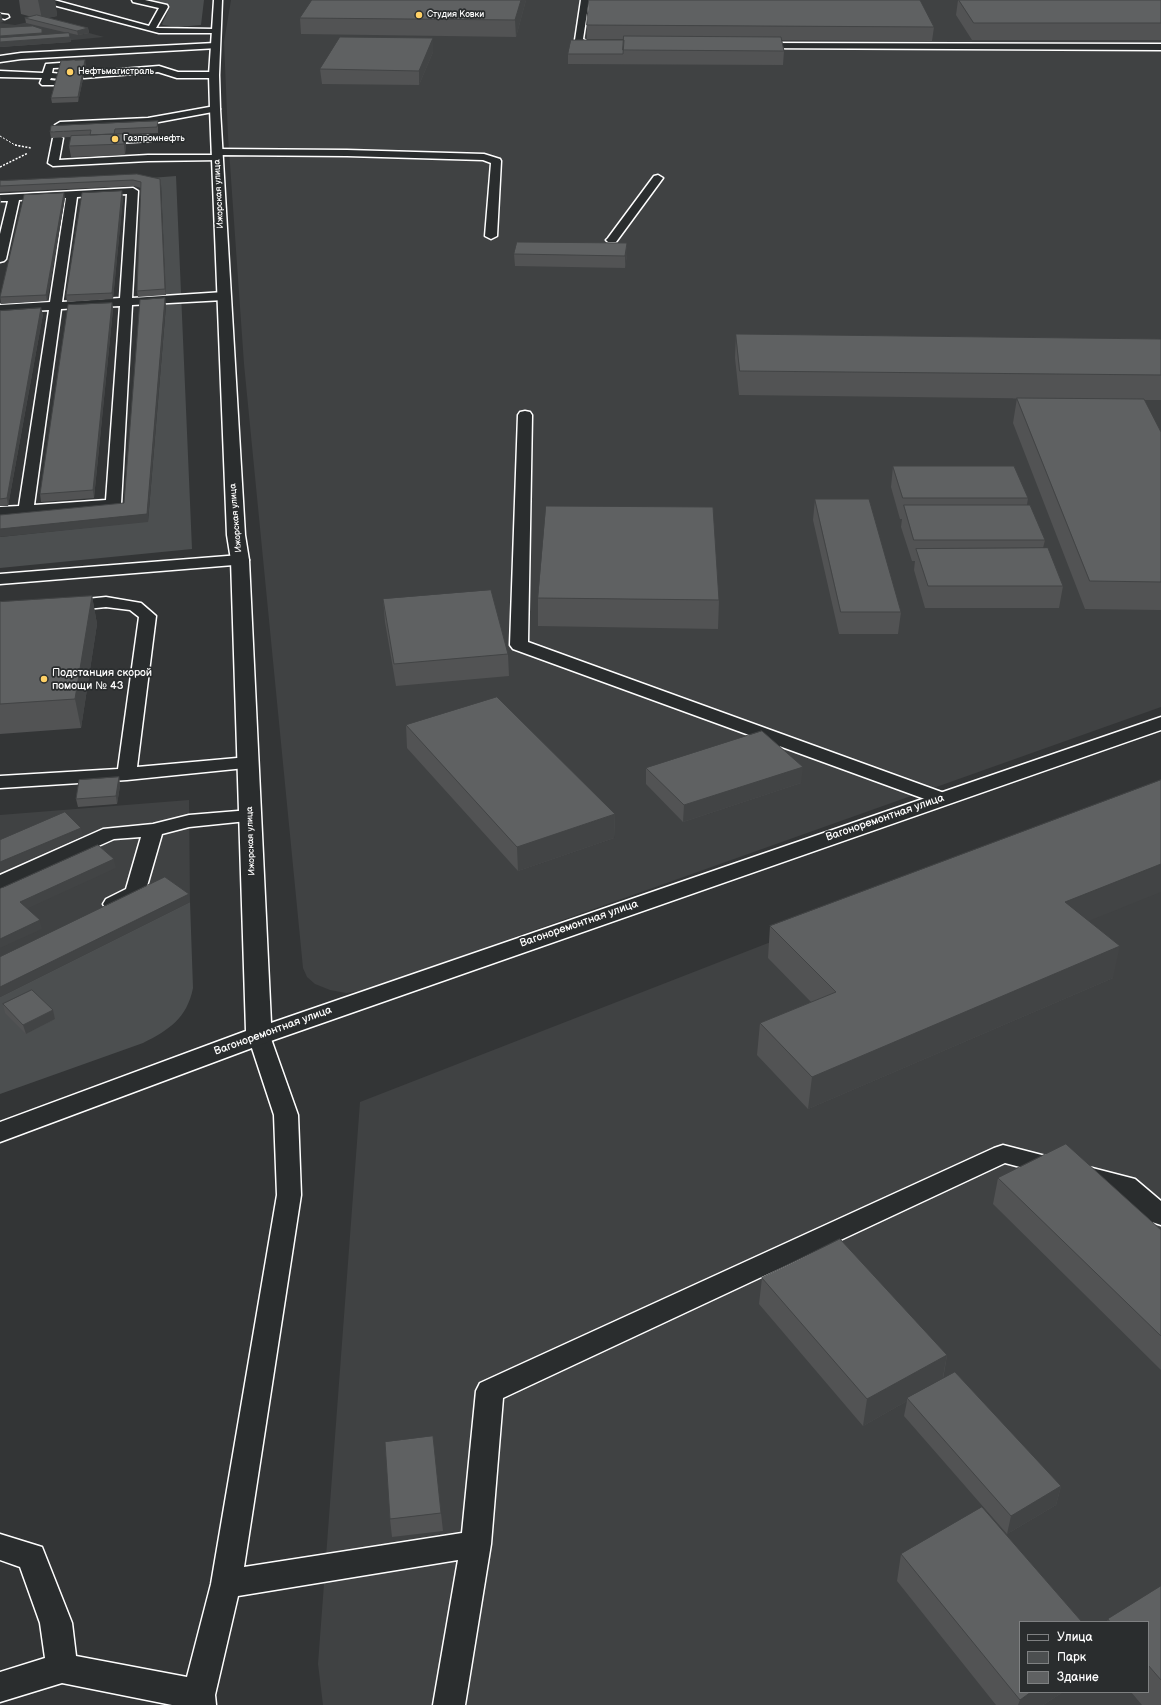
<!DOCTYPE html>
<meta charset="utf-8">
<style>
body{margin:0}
#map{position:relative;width:1161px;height:1705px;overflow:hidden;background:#333536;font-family:"Balsamiq Sans",sans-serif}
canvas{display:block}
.legend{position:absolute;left:1019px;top:1621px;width:130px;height:72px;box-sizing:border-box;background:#2a2d2e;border:1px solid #7f8182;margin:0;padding:5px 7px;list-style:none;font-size:12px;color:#fff}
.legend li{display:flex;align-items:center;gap:8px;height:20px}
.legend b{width:20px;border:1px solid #7f8182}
</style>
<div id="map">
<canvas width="1161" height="1705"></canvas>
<ul class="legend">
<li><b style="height:5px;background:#2a2d2e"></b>Улица</li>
<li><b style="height:11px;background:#4c4f50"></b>Парк</li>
<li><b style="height:11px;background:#5f6162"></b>Здание</li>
</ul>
</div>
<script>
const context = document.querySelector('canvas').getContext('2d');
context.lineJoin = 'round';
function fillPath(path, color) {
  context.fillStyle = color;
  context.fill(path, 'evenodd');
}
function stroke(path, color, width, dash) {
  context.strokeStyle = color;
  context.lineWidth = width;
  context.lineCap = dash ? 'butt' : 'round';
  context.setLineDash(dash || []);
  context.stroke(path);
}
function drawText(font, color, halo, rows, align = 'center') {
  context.font = font + ' "Balsamiq Sans",sans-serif';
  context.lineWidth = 3.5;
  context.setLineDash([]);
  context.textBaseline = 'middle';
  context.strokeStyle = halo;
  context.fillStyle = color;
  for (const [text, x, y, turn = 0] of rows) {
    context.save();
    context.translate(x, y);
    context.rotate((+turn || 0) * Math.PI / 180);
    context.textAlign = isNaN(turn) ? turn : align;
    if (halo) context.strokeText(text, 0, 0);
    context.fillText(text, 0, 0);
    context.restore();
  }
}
fillPath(new Path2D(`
 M231 0H1161V707L366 990 346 993 330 990 315 984 307 977 303 968 244 364 228 136 224 42Z
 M37 20 89 33 104 37 0 47V23L15 25Z
 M1161 790V1705H323L318 1664 360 1102ZM1020 1622H1148V1692H1020Z
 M189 800 190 902 0 997V815Z`), '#404243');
fillPath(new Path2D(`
 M147 0H204L201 25 178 27 163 25 162 24 170 7Z
 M176 176 192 549 0 568V537L148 521 166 305 161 185 138 179Z
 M190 902 193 988C187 1018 169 1030 143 1043L0 1094V997Z`), '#4c4f50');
const service = new Path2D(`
 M41 0H54L149 26 159 8 133 2 132 0H145L167 5 168 7 156 28 215 29 219 31 215 33H159L42 2Z
 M581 0H589L583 39 587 42 608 44 609 46 608 48 585 47 575 40Z
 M0 14 8 15 9 17 5 19 0 18Z
 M215 43 218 44 219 46 218 48 21 59 0 62V56L21 53Z
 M755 43 1161 44V50L752 48 751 46Z
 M74 62 78 65 77 67 53 68 52 73 62 74 63 76 59 79 51 78 50 80 60 81 62 83 60 85H42L40 83 42 78 0 77V71L43 73 46 64Z
 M159 66 178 72H214L218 75 214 78H177L158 72 84 78 80 75 84 72Z
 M215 106 218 107 220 109 218 111 148 124 64 128 62 133 59 134 54 131 55 125 60 122 148 118Z
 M58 135 63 138 59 160 148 155H217L212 152 217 149 347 150 484 154 500 159 501 161 497 236 491 239 485 236 491 163 483 160 347 156 217 155 222 158 221 160 148 161 53 166 48 163 53 138Z
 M148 136 151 137 153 139 151 141 115 143 110 140 115 137Z
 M658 175 663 178 616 242H608L606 240 608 238 654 176Z
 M133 188 138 191 132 298 224 292 228 293 230 296 228 299 224 300 132 305 121 504 118 507 0 517V507L19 506 49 310 0 313V305L50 302 66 198 19 200 6 259 4 261 0 262V234L8 201H0V195ZM127 194 120 298 62 302 77 197ZM120 306 106 500 34 505 61 309Z
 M525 411 530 412 532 415 528 642 947 794 950 798 947 802 940 804 933 802 513 649 510 645 518 415 520 412Z
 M106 597 141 603 156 616 137 767 248 757 255 759 257 763 255 767 127 780 0 788V776L118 769 139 617 130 610 106 607 67 611 61 609 59 606 61 603 67 601Z
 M250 810 257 812 260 816 257 820 189 827 162 834 145 893C138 904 118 912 106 909L103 904 106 899 126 889 141 837 114 839 7 887 0 889V875L103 829 153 824 189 815Z
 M259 1028 267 1031 270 1036 298 1115 301 1195 244 1567 462 1533 476 1391 480 1383 994 1148 1003 1145 1135 1179 1161 1201V1225L1152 1222 1118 1193 1005 1163 503 1398 491 1544 465 1705H433L458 1560 238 1596 215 1695 216 1705H172L62 1683 0 1702V1672L45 1658 40 1623 20 1567 0 1560V1534L42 1547 72 1623 76 1656 187 1677 211 1584 277 1195 274 1115 248 1036 251 1031Z`);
const minor = new Path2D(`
 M240 555 246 556 249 560 246 564 0 584V574Z`);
const tertiary = new Path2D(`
 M214 0H222L219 75 220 109 245 535 249 560 271 1023 1161 717V730L268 1042 0 1142V1122L246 1031 231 560 227 535 210 109 209 75Z`);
stroke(service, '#fff', 3);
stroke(minor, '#fff', 3);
stroke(tertiary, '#fff', 3);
stroke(new Path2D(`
 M0 136 15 145 20 146`), '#fff', 1, [2, 1.5]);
stroke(new Path2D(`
 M15 145 31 148
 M0 167 28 153`), '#fff', 1.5, [2, 1.5]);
fillPath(service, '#2a2d2e');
fillPath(minor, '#2a2d2e');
fillPath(tertiary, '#2a2d2e');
fillPath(new Path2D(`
 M19 0H55L57 16 47 18 88 28 89 33 78 35 69 33 71 42 0 47V28L43 35 68 33 26 23 25 18 32 17 21 14Z
 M526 0 516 37 301 34 300 18Z
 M958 0H1161V40H972L956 15Z
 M587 25 934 27 932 41 781 40 784 51 783 65 568 64V54L624 40V39H587Z
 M433 52 419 85 322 84 320 69Z
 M86 65 78 102 52 103 51 98Z
 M158 126V133L125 134 126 144 125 155 71 157 69 146 71 137 51 138 50 132Z
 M160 179 166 295 138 297 137 291 141 188 134 186 0 192V181Z
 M123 197 113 299 67 302 66 295Z
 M65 198 47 301 1 304 0 296Z
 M627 243V255L625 268 515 266 514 254Z
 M112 303 113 309 94 498 41 502 40 494Z
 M0 311 43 314 8 506H0Z
 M736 334 1161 339V400H1144L1161 432V610L1085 609 1013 423 1017 398 1075 399 739 395 735 358Z
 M893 466 1028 498 1027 505 1045 540 1043 548 1063 586 1059 608H925L914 570 915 561H912L901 527 902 519H900L891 487Z
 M815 499 901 612 898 634H839L813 520Z
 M92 596 97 624 81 728 0 734V602Z
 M538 598 719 600 718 629 538 626Z
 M383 599 508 654 509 676 396 686 385 622Z
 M406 725 615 814 614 838 518 871 407 748Z
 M646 768 801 783 683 822 646 784Z
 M119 777 120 786 117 804 78 807 76 799Z
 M1089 921 1113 978 808 1109 757 1055 760 1023 811 1002 768 958 770 926Z
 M3 1004 53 1010 55 1019 26 1034 5 1013Z
 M998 1178 1161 1230V1370L993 1204Z
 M762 1278 947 1355 943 1379 1061 1486 1056 1505 1007 1534 904 1416 907 1401 863 1426 759 1304Z
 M441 1513 443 1531 392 1537 390 1519Z
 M901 1554 1063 1692 1043 1705H996L897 1581Z
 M1161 1586V1705H1142L1131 1692H1148V1622H1107L1108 1619Z`), '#525354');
fillPath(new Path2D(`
 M38 0H55L57 16 42 19Z
 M521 0H526L516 37 515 20Z
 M0 13H1L3 22 0 23Z
 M88 28 89 33 78 35 77 31Z
 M42 33 43 37 0 40V36Z
 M70 37 71 42 0 47V42Z
 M433 38V52L419 85V71Z
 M85 60 86 65 78 102V97Z
 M125 134 126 144 125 155 124 144Z
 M160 179 161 185 166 295 165 289Z
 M122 191 123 197 113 299 112 293Z
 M64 193 65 198 47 301 46 295Z
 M0 195 1 201 0 206Z
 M627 243V255L625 268V256Z
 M165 298 166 305 148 522 0 537V529L147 514Z
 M112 303 113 309 94 498 93 490Z
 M41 308 43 314 8 506 7 498Z
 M92 596 97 624 81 728 75 699Z
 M803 767 801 783 683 822 684 805Z
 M119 777 120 786 117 804 116 796Z
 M615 814 614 838 518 871 517 847Z
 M81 828 83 836 0 872V862Z
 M114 859 116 868 22 911 20 902Z
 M1161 864V892L1059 933 1065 902Z
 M189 894 190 902 0 997V987Z
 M40 920 42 929 0 948V939Z
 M1120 946 1113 978 808 1109 812 1077Z
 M53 1010 55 1019 26 1034 23 1025Z
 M947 1355 942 1382 907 1398V1401L863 1426 867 1399Z
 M1061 1486 1056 1505 1007 1534 1011 1516Z
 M1031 1692H1063L1043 1705H1018L1020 1700Z`), '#424445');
const building = new Path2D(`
 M312 0H521L515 20 300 18Z
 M589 0H920L934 27 587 25Z
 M959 0H1161V23H974Z
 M37 15 88 28 77 31 25 18Z
 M33 26 42 29V33L0 36V28Z
 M69 33 70 37 0 42V38Z
 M624 36 781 37 784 51 623 50Z
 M340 37 433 38 419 71 320 69Z
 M571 40H624L623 54H568Z
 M85 60 78 97 51 98 61 61Z
 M158 121 157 127 115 129 114 134 90 135 91 130 50 132 51 126Z
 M125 134 124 144 69 146 71 136Z
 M137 174 160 179 165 289 137 291 141 182 133 180 0 186V181Z
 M122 191 112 293 66 295 82 193Z
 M64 193 46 295 0 297 24 195Z
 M517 242 627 243 625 256 514 254Z
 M165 298 147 514 0 529V515L124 503 140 300Z
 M112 303 93 490 40 494 68 305Z
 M41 308 7 498 0 499V311Z
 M736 334 1161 339V375L740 371Z
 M1017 398 1144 399 1161 432V582L1090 581Z
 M893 466H1014L1028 498H903Z
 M815 499H869L901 612H841Z
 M904 505H1030L1045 540H914Z
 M546 506 713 507 719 600 538 598Z
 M1048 548 1063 586H928L916 549Z
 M491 590 508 654 394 664 383 599Z
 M92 596 75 699 0 704V602Z
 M497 697 615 814 517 847 406 725Z
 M762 731 803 767 684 805 646 768Z
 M119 777 116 796 76 799 79 780Z
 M1161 780V864L1065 902 1120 946 812 1077 760 1023 836 992 770 926Z
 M65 812 81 828 0 862V840Z
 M98 845 114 859 20 902 40 920 0 939V889Z
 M165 877 189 894 0 987V957Z
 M32 990 53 1010 23 1025 3 1004Z
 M1066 1144 1161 1230V1336L998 1178Z
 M840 1239 947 1355 867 1399 762 1278Z
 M955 1372 1061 1486 1011 1516 907 1398Z
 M433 1436 441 1513 390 1519 385 1442Z
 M982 1507 1082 1622H1020V1692H1031L1020 1700 901 1554Z
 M1161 1586V1680L1148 1665V1622H1110L1108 1619Z`);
fillPath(building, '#5f6162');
stroke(building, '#424445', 1);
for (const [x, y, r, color] of [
 [419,15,4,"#ffd166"],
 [70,72,4,"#ffd166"],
 [115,139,4,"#ffd166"],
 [44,679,4,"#ffd166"]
]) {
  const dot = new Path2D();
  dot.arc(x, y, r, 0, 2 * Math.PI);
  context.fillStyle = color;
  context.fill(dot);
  stroke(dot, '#2a2d2e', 1.5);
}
drawText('9px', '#fff', '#2a2d2e', [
 ["Студия Ковки",427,15],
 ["Нефтьмагистраль",78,72],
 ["Газпромнефть",123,139]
], 'left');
drawText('9px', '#fff', '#2a2d2e', [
 ["Ижорская улица",219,194,-93],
 ["Ижорская улица",236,518,-95],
 ["Ижорская улица",251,841,-92]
]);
drawText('11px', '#fff', '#2a2d2e', [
 ["Подстанция скорой",52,673],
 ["помощи № 43",52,686]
], 'left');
drawText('11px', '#fff', '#2a2d2e', [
 ["Вагоноремонтная улица",885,818,-19],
 ["Вагоноремонтная улица",579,924,-19],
 ["Вагоноремонтная улица",273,1031,-20]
]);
</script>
